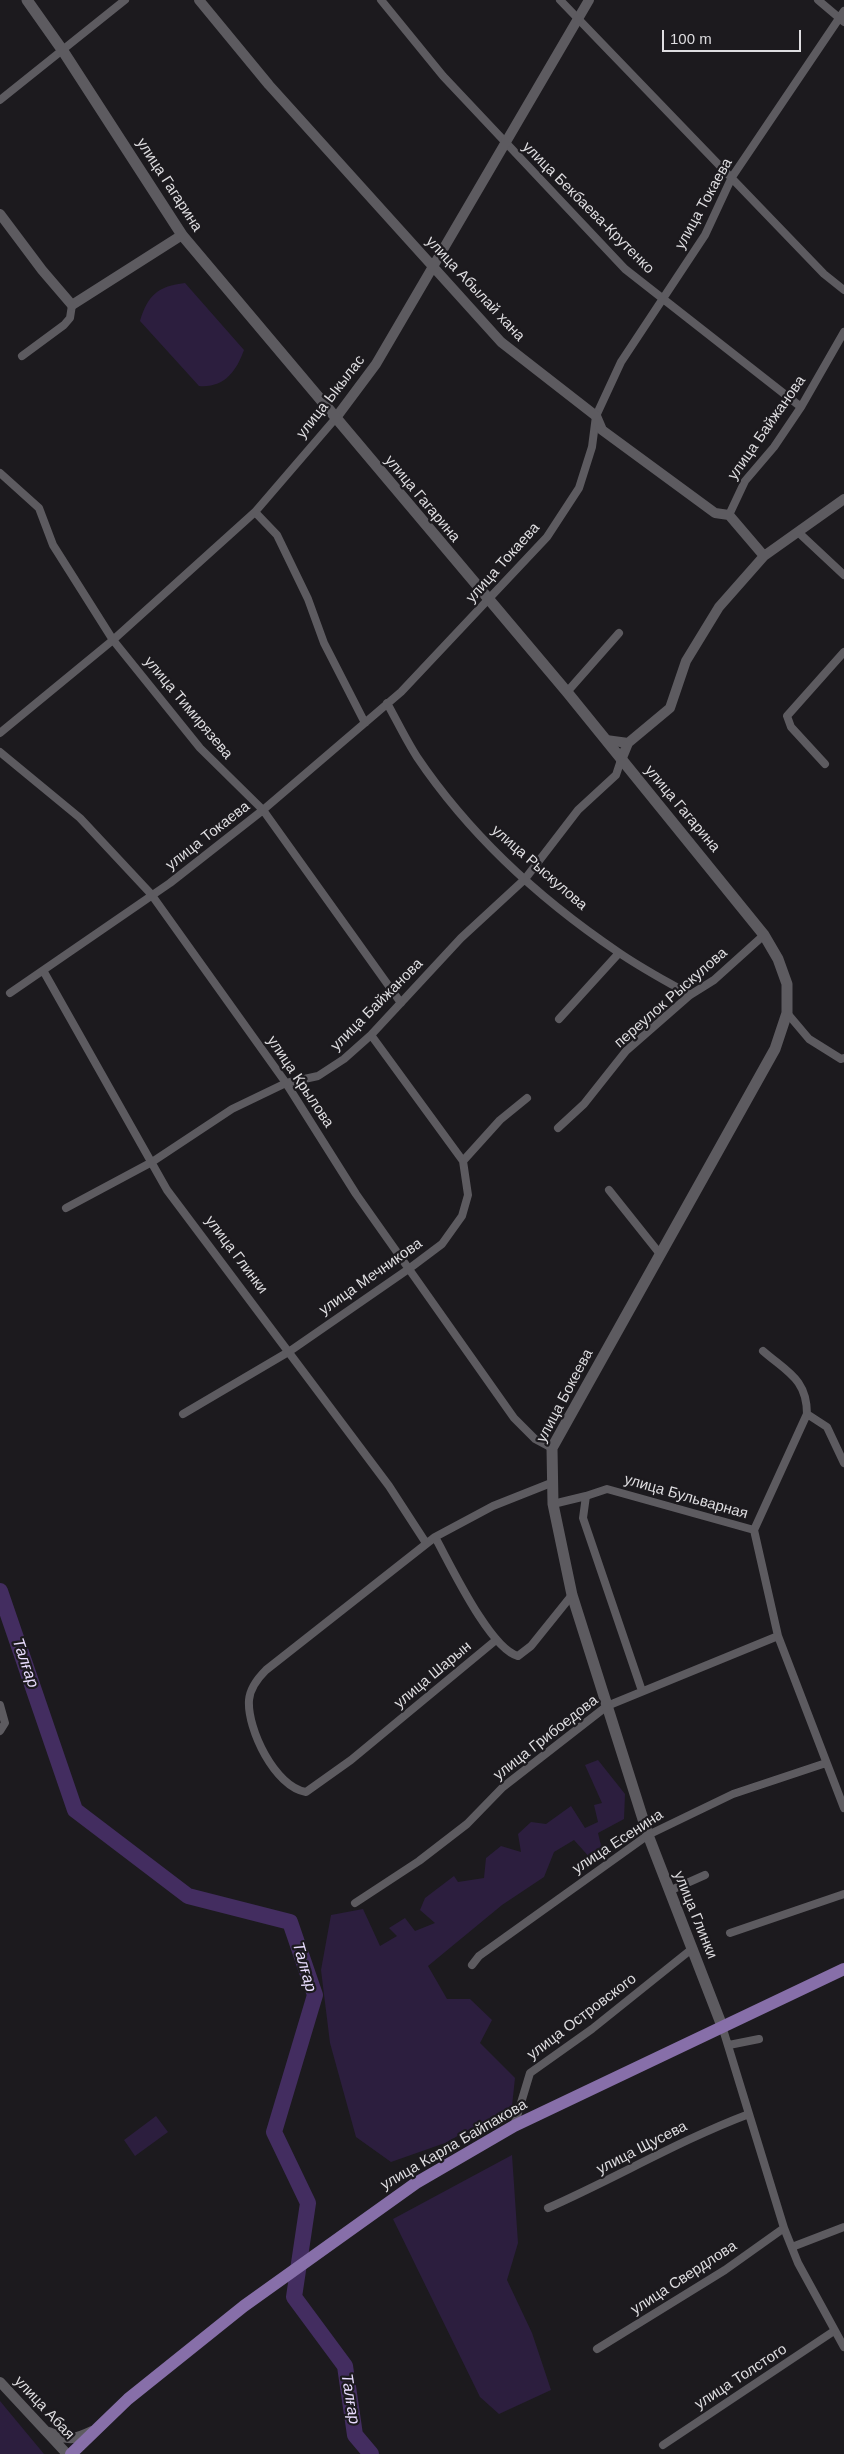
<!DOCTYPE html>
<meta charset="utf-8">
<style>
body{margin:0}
#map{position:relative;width:844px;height:2454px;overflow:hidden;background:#1c1a1e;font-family:Helvetica,sans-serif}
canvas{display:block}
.scale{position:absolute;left:662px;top:30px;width:139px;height:22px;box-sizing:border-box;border:2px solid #dedde0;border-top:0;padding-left:6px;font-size:15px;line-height:18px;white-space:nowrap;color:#dedde0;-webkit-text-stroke:4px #1c1a1e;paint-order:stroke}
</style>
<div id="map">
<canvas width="844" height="2454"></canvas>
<div class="scale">100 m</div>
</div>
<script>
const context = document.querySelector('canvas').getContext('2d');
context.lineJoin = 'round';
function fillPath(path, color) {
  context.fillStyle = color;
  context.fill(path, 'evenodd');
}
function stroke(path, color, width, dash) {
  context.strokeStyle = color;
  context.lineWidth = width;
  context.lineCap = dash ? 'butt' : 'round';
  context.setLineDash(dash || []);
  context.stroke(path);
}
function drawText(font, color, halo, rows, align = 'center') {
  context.font = font + ' Helvetica,sans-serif';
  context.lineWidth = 4.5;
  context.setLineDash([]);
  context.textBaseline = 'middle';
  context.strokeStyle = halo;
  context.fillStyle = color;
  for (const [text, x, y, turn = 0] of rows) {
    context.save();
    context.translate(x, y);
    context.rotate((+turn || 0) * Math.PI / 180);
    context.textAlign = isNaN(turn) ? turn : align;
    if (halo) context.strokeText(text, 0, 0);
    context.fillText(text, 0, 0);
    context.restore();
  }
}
fillPath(new Path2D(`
 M185 283 244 350C236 372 224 388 199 386L140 321C148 295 158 286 185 283Z
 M598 1760 625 1794 624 1819 598 1833 603 1854 592 1860 574 1840 554 1852 544 1877 502 1905 428 1966 447 1999H470L492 2020 480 2043 515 2078 512 2106 445 2143 391 2162 356 2137 330 2043 321 1970 331 1915 363 1909 380 1946 397 1936 389 1928 405 1918 415 1931 435 1923 420 1910 425 1898 454 1876 458 1882 484 1878 486 1858 501 1846 521 1852 518 1834 531 1822 546 1824 571 1806 585 1828 598 1822 594 1805 602 1803 585 1765Z
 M156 2116 168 2132 135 2156 124 2140Z
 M512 2155 518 2243 507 2280 532 2333 551 2390 499 2414 480 2397 393 2219Z
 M0 2401 44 2454H0Z`), '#2c1e3e');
stroke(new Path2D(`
 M0 1591 75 1810 188 1896 290 1922 315 1995 274 2132 308 2203 294 2297 345 2366 355 2435 371 2454`), '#432d60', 16);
stroke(new Path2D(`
 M381 0 443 76 625 269 801 407
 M560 0 824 274 844 290
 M818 0 844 22
 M0 100 125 0
 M22 356 64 325 70 318 72 305
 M0 473 39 508 53 545 113 640 200 748 263 810 401 1003
 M255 512 277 535 308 599 324 643 365 723
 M729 515 745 481 774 447 801 407 844 332
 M798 532 844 575
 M567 692 619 633
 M387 703C397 721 406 740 417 757 469 834 541 900 618 952 641 968 666 981 690 995
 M0 733 113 640 255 512 335 419
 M0 752 80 818 151 894 286 1083 356 1194 514 1418 535 1439 552 1448
 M825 764 791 727 787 716 844 652
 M44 972 167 1190 389 1486 426 1543
 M10 993 170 883 263 810 401 692 547 537 579 488 592 447 596 416 621 362 705 235 732 177 844 11
 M787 1013 809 1039 841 1059 844 1058
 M559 1019 619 953
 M558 1128 584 1104 626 1051 690 995 714 980 764 935
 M463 1161 500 1120 527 1098
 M609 1190 660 1254
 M66 1208 152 1162 232 1109 286 1083 318 1076 344 1059 371 1035 461 938 525 879 578 810 616 775 621 760
 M763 1351C787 1372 807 1379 807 1414L754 1530 778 1636 844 1808
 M183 1414 290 1351 410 1268 442 1244 462 1216 468 1195 463 1161 371 1035
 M807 1414 827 1427 844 1463
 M586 1496 583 1518 642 1691
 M553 1504 586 1496 607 1489 754 1530
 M435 1537C450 1564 490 1649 518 1656L531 1646 572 1595
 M496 1640 351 1760 306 1792C275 1787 247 1729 249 1700 250 1688 258 1678 266 1670L435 1537 493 1506 551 1483
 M0 1705 5 1723 0 1731
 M669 1891 705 1875
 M355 1903 419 1861 467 1824 503 1787 607 1706 778 1636
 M730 1933 844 1894
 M472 1965 479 1956 648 1835 733 1794 826 1763
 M722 2026 784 2228 798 2263 844 2347
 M729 2045 759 2039
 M514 2126 530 2073 592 2029 693 1948
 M548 2208C616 2178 680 2140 749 2114
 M792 2247 844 2227
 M597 2349 725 2270 784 2228
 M663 2445 834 2331`), '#5d5b60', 8);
stroke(new Path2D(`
 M199 0 269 85 501 342 596 416 602 430 715 513 729 515 764 556
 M0 214 42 270 72 305 182 235
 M335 419 376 364 589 0
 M606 740 628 743
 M621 760 628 743 670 708 686 661 719 607 764 556 844 499
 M0 2382 67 2454
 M49 2432C69 2441 73 2440 92 2431`), '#5d5b60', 10);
stroke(new Path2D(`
 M27 0 63 51 182 235 567 692 764 935 778 959 787 984V1013L775 1049 552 1448 553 1504 572 1595 648 1835 722 2026`), '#5d5b60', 11);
stroke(new Path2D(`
 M71 2454 128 2399 244 2306 416 2183 514 2126 844 1969`), '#876fa9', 12);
drawText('15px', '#dedde0', '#1c1a1e', [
 ["улица Гагарина",169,185,57],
 ["улица Токаева",704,204,-61],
 ["улица Бекбаева-Крутенко",588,208,45],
 ["улица Абылай хана",475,289,47],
 ["улица Ыкылас",331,397,-52],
 ["улица Байжанова",767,428,-55],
 ["улица Гагарина",422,499,50],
 ["улица Токаева",503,563,-48],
 ["улица Тимирязева",188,708,50],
 ["улица Гагарина",682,809,50],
 ["улица Токаева",208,836,-38],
 ["улица Рыскулова",539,868,41],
 ["переулок Рыскулова",671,998,-41],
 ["улица Байжанова",377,1005,-45],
 ["улица Крылова",300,1082,56],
 ["улица Глинки",236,1255,53],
 ["улица Мечникова",371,1277,-35],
 ["улица Бокеева",565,1396,-62],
 ["улица Бульварная",686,1497,16],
 ["улица Шарын",433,1675,-40],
 ["улица Грибоедова",546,1738,-38],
 ["улица Есенина",618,1842,-33],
 ["улица Глинки",695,1915,68],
 ["улица Островского",582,2017,-37],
 ["улица Карла Байпакова",454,2145,-30],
 ["улица Щусева",642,2148,-27],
 ["улица Свердлова",684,2278,-33],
 ["улица Толстого",741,2377,-33],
 ["улица Абая",44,2408,47]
]);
drawText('italic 16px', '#e8dcfd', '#1c1a1e', [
 ["Талғар",25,1663,71],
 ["Талғар",304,1967,74],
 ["Талғар",350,2399,81]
]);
</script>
